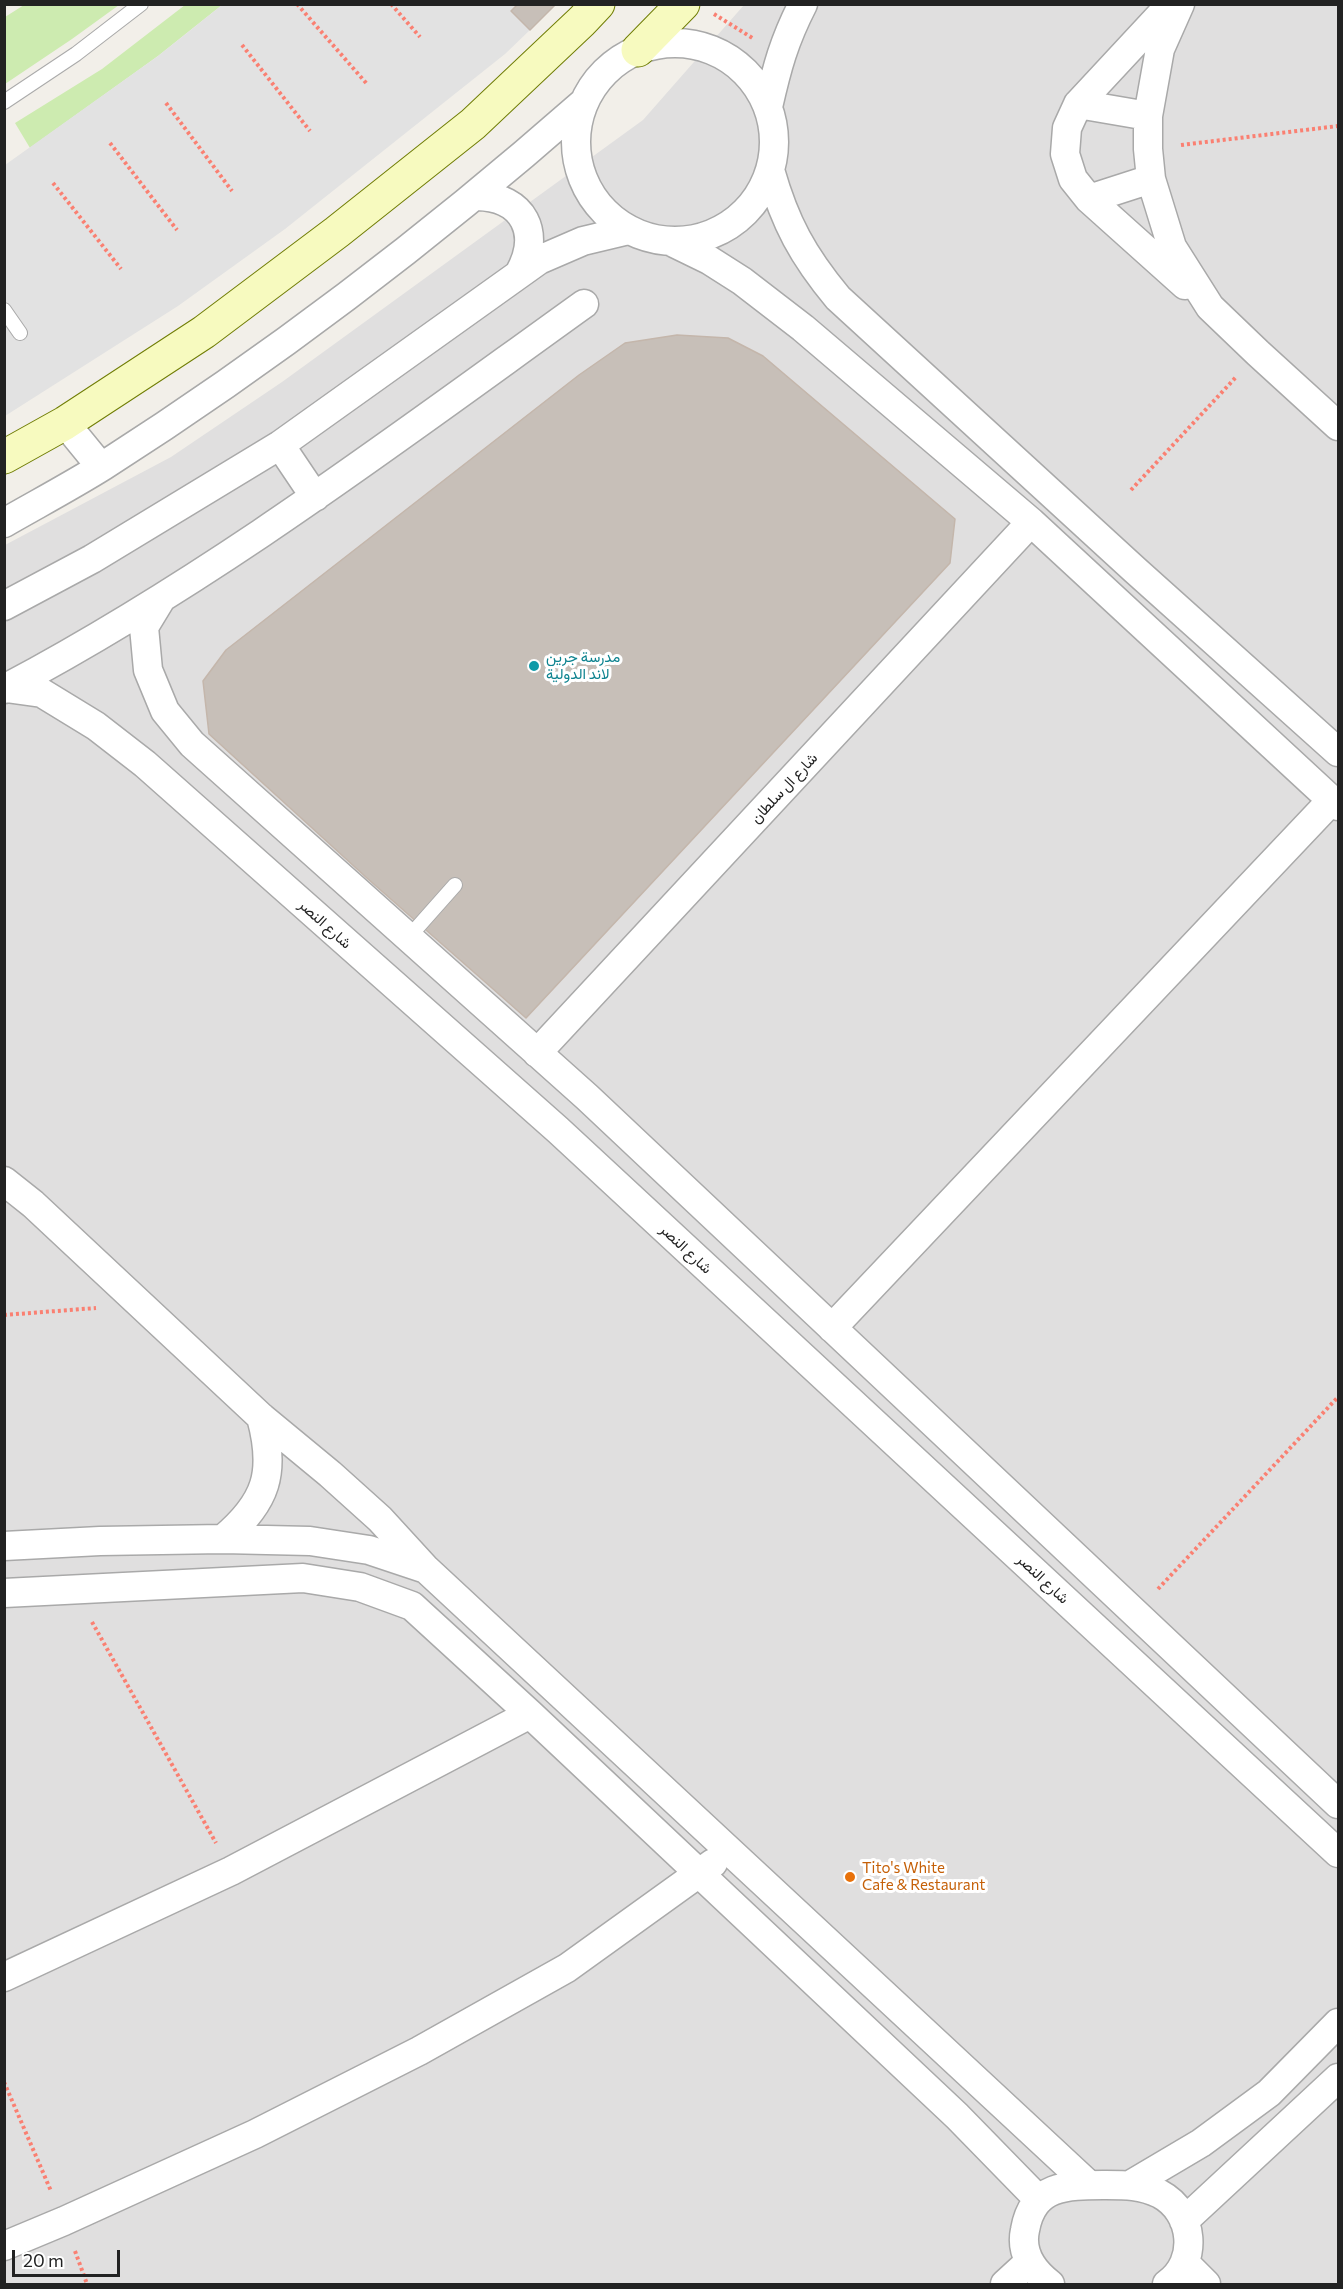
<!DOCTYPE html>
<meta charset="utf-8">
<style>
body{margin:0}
#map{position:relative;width:1343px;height:2289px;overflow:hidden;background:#f2efe9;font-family:Commissioner,sans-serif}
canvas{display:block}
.frame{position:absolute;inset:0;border:6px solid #222;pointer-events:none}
.scale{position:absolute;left:12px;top:2250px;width:108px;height:27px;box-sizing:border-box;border:3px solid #222;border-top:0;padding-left:8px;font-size:18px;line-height:21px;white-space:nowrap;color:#222;-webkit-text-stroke:4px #fff;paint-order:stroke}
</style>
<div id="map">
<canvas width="1343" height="2289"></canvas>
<div class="frame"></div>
<div class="scale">20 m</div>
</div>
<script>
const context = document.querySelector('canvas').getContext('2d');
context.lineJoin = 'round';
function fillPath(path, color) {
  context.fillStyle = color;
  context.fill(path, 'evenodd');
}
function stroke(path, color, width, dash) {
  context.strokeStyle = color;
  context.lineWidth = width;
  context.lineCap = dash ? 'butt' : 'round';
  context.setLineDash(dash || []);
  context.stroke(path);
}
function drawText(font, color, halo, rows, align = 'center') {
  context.font = font + ' Commissioner,Vazirmatn,sans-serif';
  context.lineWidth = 6;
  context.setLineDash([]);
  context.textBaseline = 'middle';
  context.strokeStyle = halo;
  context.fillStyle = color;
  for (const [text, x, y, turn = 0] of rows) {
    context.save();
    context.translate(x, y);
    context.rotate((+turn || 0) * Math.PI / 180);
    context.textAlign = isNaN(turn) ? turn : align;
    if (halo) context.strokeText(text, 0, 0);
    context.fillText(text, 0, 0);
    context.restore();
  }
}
fillPath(new Path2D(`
 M744 5H1338V2284H5V545L171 457 282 382 643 120Z`), '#e0dfdf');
fillPath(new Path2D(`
 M24 5V4L119 5 72 39 5 84V17Z
 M185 5H222L158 56 30 148 15 123 102 69Z`), '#cdebb0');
fillPath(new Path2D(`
 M222 5H556L505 54 285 229 178 306 5 416V165L158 56Z`), '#e2e2e2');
const building = new Path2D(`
 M518 4H556L530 30 511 11Z
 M677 335 728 338 763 356 955 519 950 563 526 1018 368 879 209 734 203 681 226 650 579 375 625 343Z`);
fillPath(building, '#c7bfb8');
stroke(building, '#c4b6ab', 1.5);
const lane = new Path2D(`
 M4 102 76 54 141 4
 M4 310 20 333
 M408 938 455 885`);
const street = new Path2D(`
 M1171 4 1078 104 1067 128 1065 154 1073 179 1089 199 1185 285
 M1180 4 1160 49 1148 116V149L1151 179 1172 247 1210 307 1258 353 1338 426
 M576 142a99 99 0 1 1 198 0a99 99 0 1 1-198 0Z
 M1078 104 1148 116
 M768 107C777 67 784 41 803 4
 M770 170C785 223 803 256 838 298L1135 570 1338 752
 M477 196C524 197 542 233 519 274
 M1089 199 1151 179
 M670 241 709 260 742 281 803 328 1031 522 1338 806
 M65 423 101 467
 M280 445 315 497
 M4 523C37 504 71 486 103 466 272 358 432 236 582 104
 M161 599 144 627 148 670 165 711 192 744 587 1097 1338 1804
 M4 606 92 559 280 445 539 260 583 241 629 230
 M6 688 42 693 96 726 145 764 558 1130 1338 1853
 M4 689C210 580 396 439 584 304
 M537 1053 1031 522
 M4 1181 33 1204 261 1417 330 1474 380 1519 424 1567
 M832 1328 1332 800
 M223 1539C267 1502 276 1472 261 1417
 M4 1546 100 1541 223 1539 310 1541 369 1550 426 1569 1089 2185
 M4 1593 303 1578 360 1587 412 1606 530 1714 957 2116 1039 2200
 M4 1977 231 1871 530 1714
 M1130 2185 1201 2143 1269 2093 1338 2023
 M1184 2221 1338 2078
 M4 2246 64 2221 255 2134 419 2051 567 1968 713 1863
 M1185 2263 1206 2284
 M1005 2284 1029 2262
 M1050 2284C1033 2271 1020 2253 1025 2230 1033 2184 1068 2185 1106 2185 1125 2185 1142 2185 1160 2194 1194 2212 1199 2262 1167 2284`);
const secondary = new Path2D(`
 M638 50 683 4
 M4 457 65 423 204 332 337 232 473 124 582 21 598 4`);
stroke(lane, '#a9a9a9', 16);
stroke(street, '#a9a9a9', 31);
stroke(secondary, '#707d05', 35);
stroke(new Path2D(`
 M297 4 367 84
 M391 4 420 37
 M714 14 754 39
 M242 45 310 131
 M166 103 232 191
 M110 143 177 230
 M1181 145 1338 126
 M53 183 121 269
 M1131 490 1237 376
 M4 1315 96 1308
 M1158 1589 1338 1397
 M92 1622 216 1843
 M4 2082 51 2191
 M75 2251 87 2284`), '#fa8072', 4, [3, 3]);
stroke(lane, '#fff', 14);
stroke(street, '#fff', 28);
stroke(secondary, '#f7fabf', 33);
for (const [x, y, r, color] of [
 [534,666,6,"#0f9aa8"],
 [850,1877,6,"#e8710a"]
]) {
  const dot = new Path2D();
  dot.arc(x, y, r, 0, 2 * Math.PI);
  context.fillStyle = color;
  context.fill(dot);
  stroke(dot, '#fff', 2);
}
drawText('15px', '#0d838f', '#fff', [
 ["مدرسة جرين",546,657],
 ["لاند الدولية",546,674]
], 'left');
drawText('15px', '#222', '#fff', [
 ["شارع ال سلطان",784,788,-47],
 ["شارع النصر",325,924,42],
 ["شارع النصر",686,1249,43],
 ["شارع النصر",1043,1579,43]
]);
drawText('15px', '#c56008', '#fff', [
 ["Tito's White",862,1868],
 ["Cafe & Restaurant",862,1885]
], 'left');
</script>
